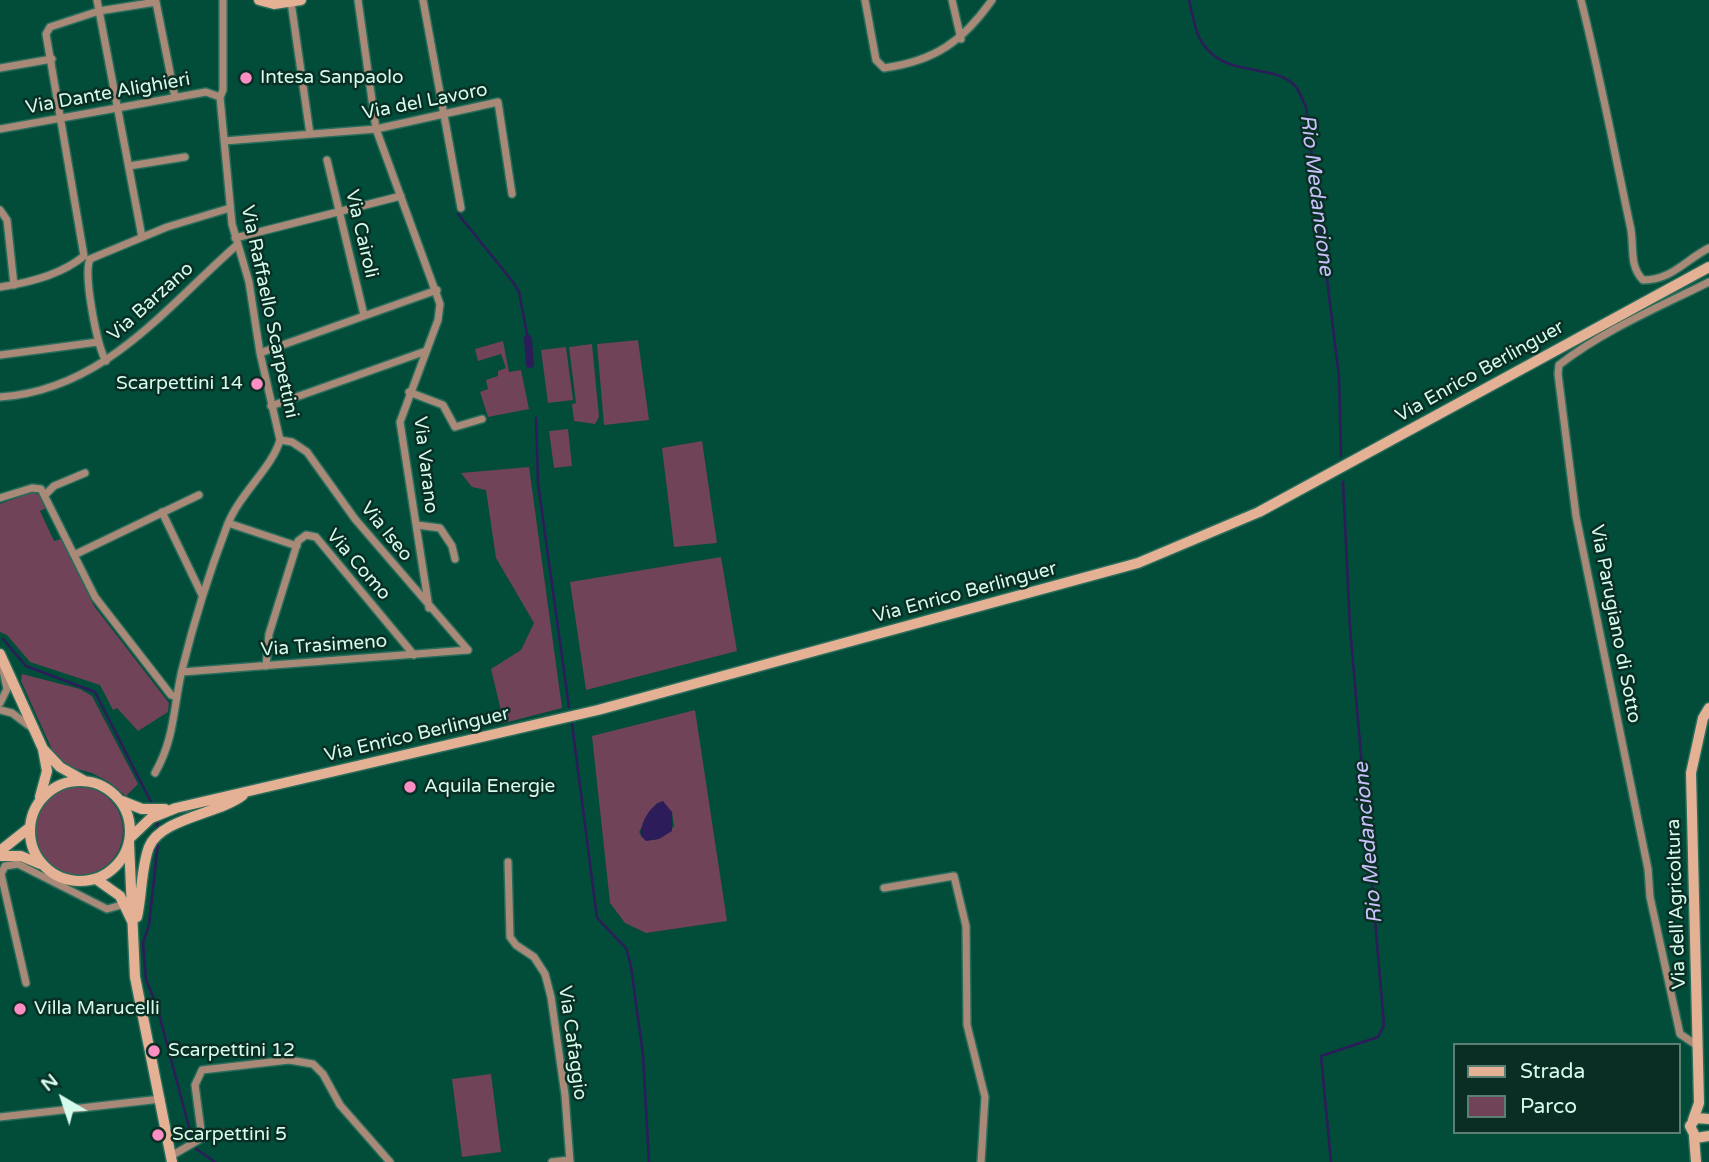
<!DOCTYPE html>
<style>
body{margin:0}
#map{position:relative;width:1709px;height:1162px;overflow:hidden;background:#024c3a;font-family:"Varela Round",sans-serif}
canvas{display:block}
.legend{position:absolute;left:1453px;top:1043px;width:228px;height:91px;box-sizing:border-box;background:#0a2e23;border:2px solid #5b8073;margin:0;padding:9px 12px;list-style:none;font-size:21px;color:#d4fbec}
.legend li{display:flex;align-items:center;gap:14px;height:35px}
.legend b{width:35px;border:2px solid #5b8073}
.north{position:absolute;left:28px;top:1064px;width:70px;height:70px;-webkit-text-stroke:5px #0a2e23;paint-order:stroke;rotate:321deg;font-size:19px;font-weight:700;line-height:28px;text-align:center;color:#d4fbec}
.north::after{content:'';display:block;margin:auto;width:24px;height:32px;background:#d4fbec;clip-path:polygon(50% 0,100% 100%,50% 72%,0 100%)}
</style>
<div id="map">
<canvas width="1709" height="1162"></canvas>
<ul class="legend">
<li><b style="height:9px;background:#e4b195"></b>Strada</li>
<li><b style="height:19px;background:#704358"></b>Parco</li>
</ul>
<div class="north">N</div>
</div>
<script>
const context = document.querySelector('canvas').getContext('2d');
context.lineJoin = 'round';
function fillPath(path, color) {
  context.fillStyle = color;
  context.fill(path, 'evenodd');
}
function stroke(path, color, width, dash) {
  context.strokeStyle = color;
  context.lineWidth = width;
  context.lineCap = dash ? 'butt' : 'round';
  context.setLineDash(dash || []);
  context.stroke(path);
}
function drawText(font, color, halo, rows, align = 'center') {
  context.font = font + ' "Varela Round",sans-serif';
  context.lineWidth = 5;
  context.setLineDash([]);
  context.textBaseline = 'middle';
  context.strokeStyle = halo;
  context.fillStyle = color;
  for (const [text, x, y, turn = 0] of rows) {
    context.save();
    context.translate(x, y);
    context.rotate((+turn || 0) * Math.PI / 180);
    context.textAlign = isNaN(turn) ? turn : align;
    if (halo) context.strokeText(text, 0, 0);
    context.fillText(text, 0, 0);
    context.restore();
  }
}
fillPath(new Path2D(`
 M638 340 649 420 604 425 597 344Z
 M503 341 509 372 521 370 529 409 488 417 480 392 488 389 486 380 498 376V371L506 368 501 354 478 361 475 349Z
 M592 344 599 417 595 424 574 421 572 404 576 403 569 347Z
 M566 347 573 400 548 403 541 350Z
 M568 429 572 466 554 468 549 431Z
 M702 441 717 543 674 547 662 448Z
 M529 467 562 708 504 723 491 669 521 650 534 623 496 558 486 490 472 487 461 473Z
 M33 492 40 495 46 508 40 511 54 541 61 539 94 606 169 703 168 712 138 731 117 708 113 710 100 685 30 662 7 635 0 632V504Z
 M721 557 737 651 586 690 570 582Z
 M22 674 80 689 92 696 138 784 126 796 109 782 92 773 66 766 55 756 21 681Z
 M695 710 727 921 646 933 625 923 610 903 592 736ZM657 803 672 812 674 826C665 837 657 843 643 838L639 832Z
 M35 831a44 44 0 1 1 88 0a44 44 0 1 1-88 0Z
 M491 1074 501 1152 462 1157 452 1079Z`), '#704358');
fillPath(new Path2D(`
 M663 801 672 812V831L659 839 646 841 641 836C639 824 651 804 663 801Z`), '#2c1c59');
stroke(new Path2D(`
 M1189 0C1192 12 1194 26 1199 37 1220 81 1275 61 1296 87 1300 93 1303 101 1306 107L1339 377 1341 456
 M458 214 513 282 519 292 528 339
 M536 418 538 483 569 707
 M3 639 26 666 95 692 153 806
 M572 724 597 918 626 948 631 966 643 1055 649 1162
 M157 822 158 830
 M158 842 149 925 143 943 146 980 156 1003 193 1142
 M196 1149 215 1162
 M1331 1162 1321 1056 1378 1037 1384 1025 1350 627 1343 482`), '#2c1c59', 2.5);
stroke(new Path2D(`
 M528 339 530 364`), '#2c1c59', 8);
const street = new Path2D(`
 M97 0 142 237
 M358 0 376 129 440 304 438 320 400 422 429 608
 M423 0 461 208
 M865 0 876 60 884 68C935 61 963 41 992 0
 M952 0 961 39
 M1581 0C1600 75 1614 150 1630 225 1635 244 1628 265 1643 280 1672 280 1685 260 1709 248
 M291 2 310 134
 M0 68 52 59
 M0 129 206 92 220 97
 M224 141 376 129 498 102 512 194
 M327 160 364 315
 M129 166 185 157
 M0 210 7 220 14 285
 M235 238 401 196
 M0 287C28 283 62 274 84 256L46 34 50 27 99 11 156 2 175 97
 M260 353 437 290
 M0 355 98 342
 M106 361C97 346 83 275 90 259L167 227 230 208
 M409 392 443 405 455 427 482 419
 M0 397C104 390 165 308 237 245
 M271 406 426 351
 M280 440 292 442 307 452 355 519 468 650
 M45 495 54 486 85 473
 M0 498 32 488 41 489 95 597 171 695 177 697
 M162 512 202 595
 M228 523 297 546
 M417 525 440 528 452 546 455 559
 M74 555 199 495
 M266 666 269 634 298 541 306 535 316 537 414 655
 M182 672 468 650
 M0 703 7 689 2 666
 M0 710 12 713 32 728
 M155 773C175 738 173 708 182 670 194 621 209 573 227 526 239 494 272 468 280 440L260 353 249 282 232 224 220 97 223 90V0
 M508 862 510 937 516 945 534 957 545 974 551 997 565 1095 570 1162
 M884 888 954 876 966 926 967 1025 985 1097 981 1162
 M26 983 1 874 5 866 18 864 107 909 125 904
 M1698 1046 1680 1034 1650 897 1648 869 1576 516 1558 374 1559 365C1604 330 1659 307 1709 282
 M0 1117 161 1099
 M171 1156 202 1138 195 1085 202 1070 289 1060 313 1064 323 1074 340 1105 390 1162
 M552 1162 569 1160`);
const secondary = new Path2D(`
 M259 0 274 4 301 0
 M0 654 43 749 47 771 40 797
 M43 749 60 767 83 780
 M30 831a50 50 0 1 1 100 0a50 50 0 1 1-100 0Z
 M122 801 142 809H165
 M130 838 151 818 176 808 598 710 1138 563 1259 512 1709 267
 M129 843 135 977 172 1162
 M0 851 29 828
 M0 856H21L40 864
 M96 879 120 896 132 921
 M137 917C142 895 141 868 149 847 161 818 219 814 243 795
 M1709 1119 1696 1118 1690 1126 1696 1138 1709 1136
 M1693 1120 1699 1103 1691 773 1703 718 1709 708
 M1694 1136 1696 1162`);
stroke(street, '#286c5a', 10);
stroke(secondary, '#286c5a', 13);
stroke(street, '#a98977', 7);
stroke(secondary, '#e4b195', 10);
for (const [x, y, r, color] of [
 [246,78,7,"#fb8fc4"],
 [257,384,7,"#fb8fc4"],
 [410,787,7,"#fb8fc4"],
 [20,1009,7,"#fb8fc4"],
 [154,1051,7,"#fb8fc4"],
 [158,1135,7,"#fb8fc4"]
]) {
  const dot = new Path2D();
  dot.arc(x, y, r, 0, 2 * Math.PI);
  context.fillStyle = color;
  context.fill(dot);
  stroke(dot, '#0a2e23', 2.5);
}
drawText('19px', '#d4fbec', '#0a2e23', [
 ["Intesa Sanpaolo",260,78],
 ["Scarpettini 14",243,384,"right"],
 ["Aquila Energie",424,787],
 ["Villa Marucelli",34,1009],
 ["Scarpettini 12",168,1051],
 ["Scarpettini 5",172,1135]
], 'left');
drawText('19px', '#d4fbec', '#0a2e23', [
 ["Via Dante Alighieri",108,94,-10],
 ["Via del Lavoro",425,102,-11],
 ["Via Cairoli",361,234,77],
 ["Via Barzano",151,302,-42],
 ["Via Raffaello Scarpettini",269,312,78],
 ["Via Enrico Berlinguer",1480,372,-29],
 ["Via Varano",425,465,83],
 ["Via Iseo",386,532,51],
 ["Via Como",358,565,49],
 ["Via Enrico Berlinguer",965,593,-15],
 ["Via Parugiano di Sotto",1615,624,79],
 ["Via Trasimeno",324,646,-4],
 ["Via Enrico Berlinguer",417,735,-13],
 ["Via dell'Agricoltura",1677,904,-92],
 ["Via Cafaggio",572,1043,82]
]);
drawText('italic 21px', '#c7c0fa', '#0a2e23', [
 ["Rio Medancione",1316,195,83],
 ["Rio Medancione",1369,843,-95]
]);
</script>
